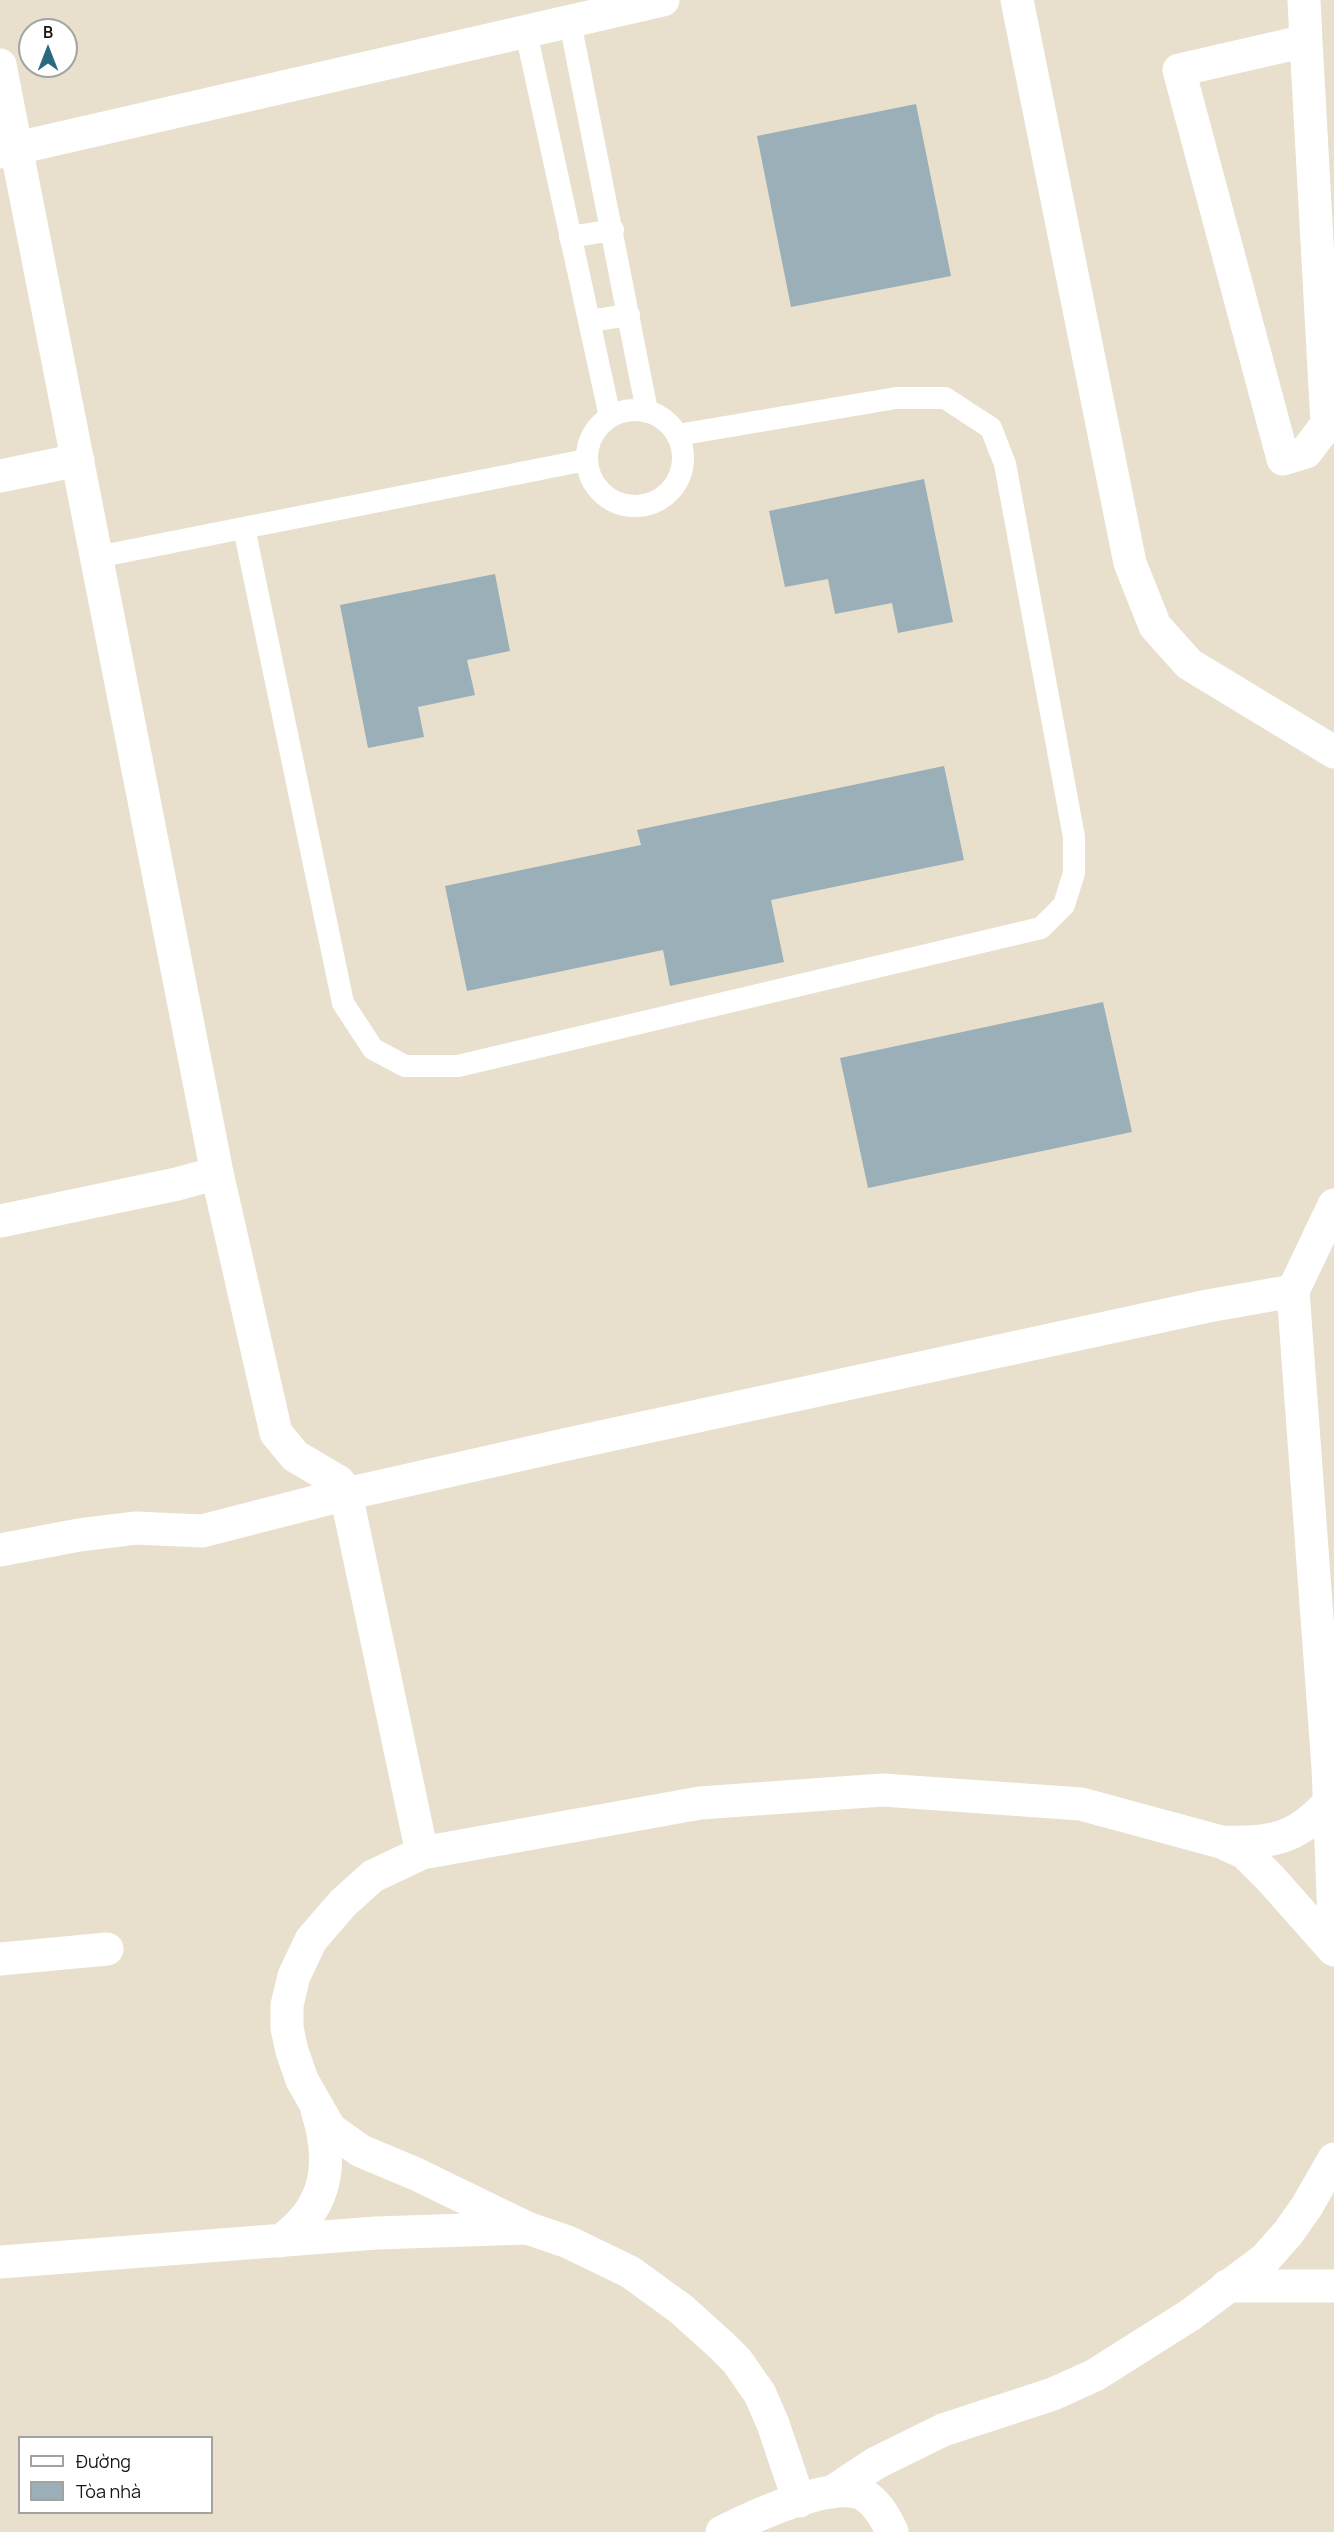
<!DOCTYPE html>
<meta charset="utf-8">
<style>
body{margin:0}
#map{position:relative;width:1334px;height:2532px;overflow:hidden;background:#e8e0cd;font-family:Manrope,sans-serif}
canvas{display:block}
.legend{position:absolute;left:18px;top:2436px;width:195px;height:78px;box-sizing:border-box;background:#fff;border:2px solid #a3a29f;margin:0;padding:8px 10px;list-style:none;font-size:18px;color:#191710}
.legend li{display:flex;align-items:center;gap:12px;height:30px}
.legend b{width:30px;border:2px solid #a3a29f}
.north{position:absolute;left:18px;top:18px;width:60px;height:60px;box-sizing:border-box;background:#fff;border:2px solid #a3a29f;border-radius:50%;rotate:0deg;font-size:16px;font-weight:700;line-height:24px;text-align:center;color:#191710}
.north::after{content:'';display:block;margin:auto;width:21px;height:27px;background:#2b697f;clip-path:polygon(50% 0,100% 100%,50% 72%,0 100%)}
</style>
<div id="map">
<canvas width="1334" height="2532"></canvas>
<ul class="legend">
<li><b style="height:8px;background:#fff"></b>Đường</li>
<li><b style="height:16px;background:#9aafb8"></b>Tòa nhà</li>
</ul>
<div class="north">B</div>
</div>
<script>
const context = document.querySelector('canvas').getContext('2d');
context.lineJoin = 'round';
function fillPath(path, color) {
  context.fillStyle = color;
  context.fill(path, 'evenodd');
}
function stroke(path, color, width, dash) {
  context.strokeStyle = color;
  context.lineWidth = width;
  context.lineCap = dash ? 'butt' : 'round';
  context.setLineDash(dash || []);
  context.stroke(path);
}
fillPath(new Path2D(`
 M916 104 951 276 791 307 757 136Z
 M924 479 953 622 898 633 892 603 835 614 828 579 785 587 769 511Z
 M495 574 510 651 467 660 475 695 418 707 424 737 368 748 340 605Z
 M944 766 964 860 771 900 784 962 670 986 663 950 467 991 445 886 641 845 637 830Z
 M1103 1002 1132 1132 868 1188 840 1058Z`), '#9aafb8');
stroke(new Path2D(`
 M570 22 647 411
 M526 32 610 417
 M570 237 613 230
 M589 321 629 315
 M587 458a48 48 0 1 1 96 0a48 48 0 1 1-96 0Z
 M244 528 343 1003 373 1049 405 1066H458L1041 928 1064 905 1074 873V837L1005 464 991 428 945 398H896L678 435
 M97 557 586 460`), '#fff', 22);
stroke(new Path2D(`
 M1017 0 1130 563 1155 626 1189 664 1334 752
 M1304 0 1306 41 1327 424 1306 452 1283 459 1179 70 1306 41
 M0 65 217 1173 177 1184 0 1221
 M0 152 663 0
 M0 476 78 460
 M217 1173 276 1433 295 1456 339 1482 346 1494 422 1853
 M1293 1291 1328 1767 1334 1920
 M0 1550 79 1535 136 1528 202 1531 346 1494 568 1444 1208 1306 1293 1291 1334 1205
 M1222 1842C1269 1844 1298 1839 1329 1802
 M0 1959 107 1949
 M527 2228 416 2174 361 2151 330 2129 302 2080 292 2051 287 2028V2005L294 1976 311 1940 343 1903 373 1876 422 1853 700 1803 883 1790 1081 1804 1221 1842 1245 1853 1271 1879 1334 1950
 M280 2241C328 2208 334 2163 317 2110
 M0 2262 376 2233 527 2228 568 2242 630 2272 681 2309 721 2345 737 2361 760 2394 773 2424 799 2501
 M1227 2286H1334
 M832 2492 876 2463 943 2430 1053 2394 1095 2375 1190 2315 1265 2259 1288 2233 1307 2206 1334 2159
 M722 2532C750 2518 834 2478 864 2495 877 2503 886 2518 892 2532`), '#fff', 33);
</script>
